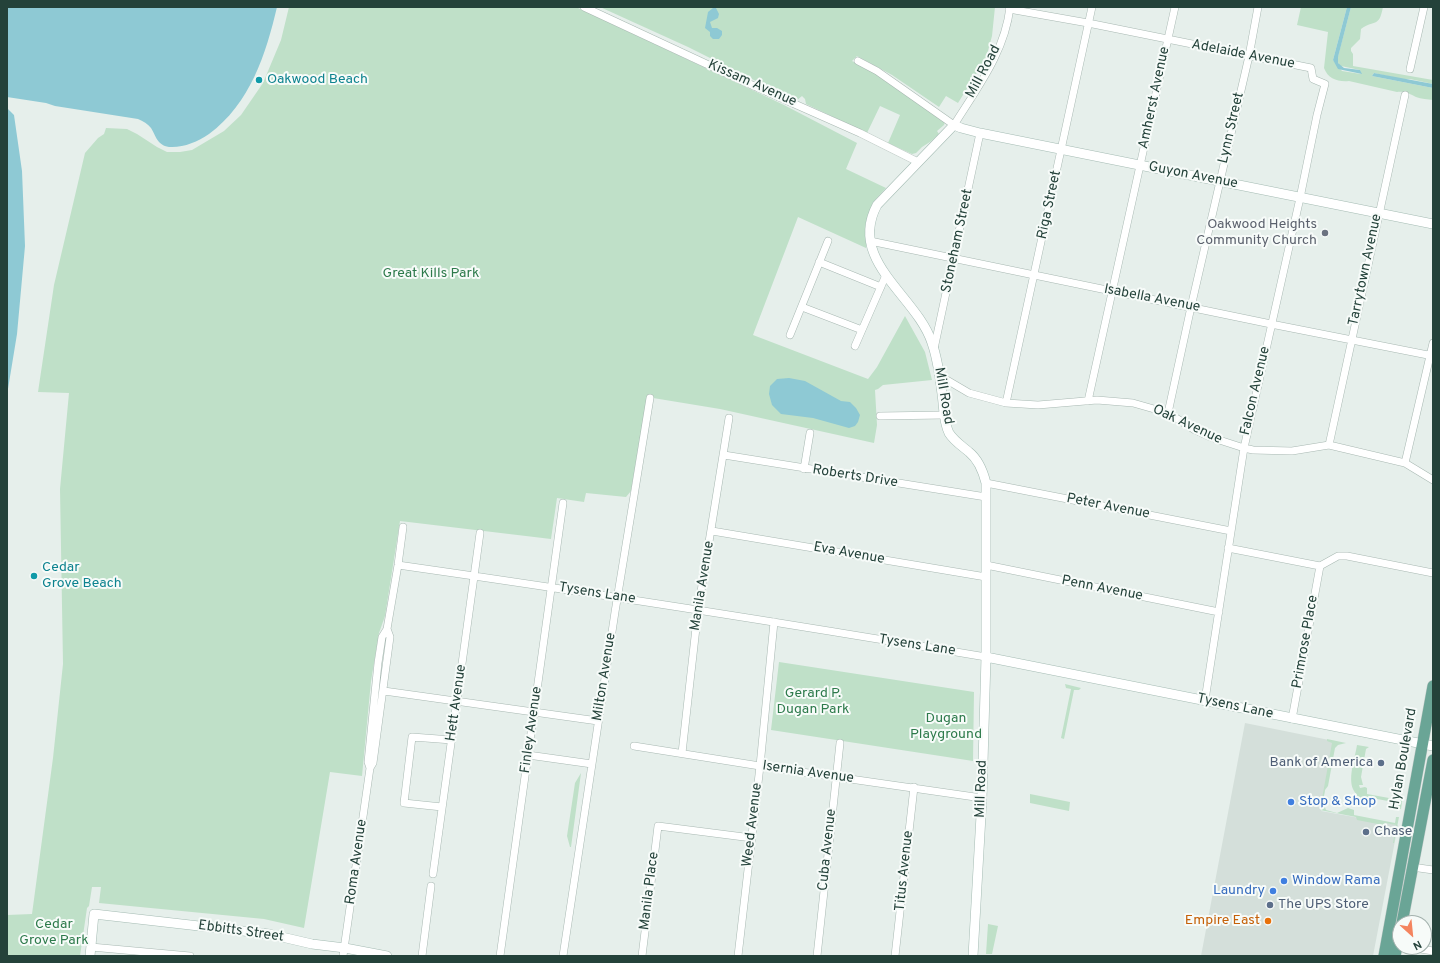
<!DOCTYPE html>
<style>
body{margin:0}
#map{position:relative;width:1440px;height:963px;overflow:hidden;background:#e6efeb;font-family:Overpass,sans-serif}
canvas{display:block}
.frame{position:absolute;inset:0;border:8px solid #24423a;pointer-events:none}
.north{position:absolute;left:1392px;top:915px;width:40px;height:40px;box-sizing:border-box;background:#f7fbf9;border:1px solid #a3b1ad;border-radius:50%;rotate:153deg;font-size:11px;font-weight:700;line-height:16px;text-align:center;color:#24423a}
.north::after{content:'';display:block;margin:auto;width:14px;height:18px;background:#f4845f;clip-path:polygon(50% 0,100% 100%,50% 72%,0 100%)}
</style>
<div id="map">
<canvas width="1440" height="963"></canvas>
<div class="frame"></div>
<div class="north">N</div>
</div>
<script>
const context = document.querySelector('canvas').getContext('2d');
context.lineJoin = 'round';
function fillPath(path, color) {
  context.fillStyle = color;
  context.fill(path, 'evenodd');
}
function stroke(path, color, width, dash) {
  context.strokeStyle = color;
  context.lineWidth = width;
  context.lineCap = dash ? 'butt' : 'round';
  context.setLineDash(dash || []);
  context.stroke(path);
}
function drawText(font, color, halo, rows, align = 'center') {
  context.font = font + ' Overpass,sans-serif';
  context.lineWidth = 4;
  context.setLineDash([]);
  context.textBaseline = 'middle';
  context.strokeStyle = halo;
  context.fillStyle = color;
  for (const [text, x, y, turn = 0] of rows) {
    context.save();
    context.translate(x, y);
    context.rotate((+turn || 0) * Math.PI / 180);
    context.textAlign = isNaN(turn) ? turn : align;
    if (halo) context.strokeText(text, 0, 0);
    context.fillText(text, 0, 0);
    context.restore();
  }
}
fillPath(new Path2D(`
 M1245 723 1334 741 1321 811 1398 825 1373 956H1201Z`), '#d4dfda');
fillPath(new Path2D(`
 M289 7H576L784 105 857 143 846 169 886 188 873 202 867 218 866 248 798 217 753 335 868 379 877 367 905 316 925 352 932 380 883 385 878 389 875 390 877 425 874 443 720 409 647 397 631 491 626 497 586 493 584 502 557 498 551 539 400 521 385 616 379 633 371 681 362 776 330 772 304 928 264 919 99 903 101 887H92L89 906 87 908 80 956H7V915L32 914 53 758 63 664 60 489 69 393 38 392 54 285 85 153 98 138 104 134 106 128 127 129 137 134 157 147 167 152H180L192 150 224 131 241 115 263 83 281 40Z
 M600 7H995L992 36 986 58 958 103 946 96 939 107 892 75 857 56 852 61 876 74 945 122 944 125 937 131 939 134 930 142 922 147 916 153 912 154 888 143 900 115 880 106 867 133 806 104 805 99 802 96 796 101 688 47Z
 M1301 7H1347L1333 60 1342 71 1361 74 1360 70 1341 66 1339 65 1337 60 1351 7H1383C1379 28 1375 19 1361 29L1360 39 1351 48V51L1353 54V66L1433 80V84L1410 79H1401L1374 73 1372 76 1433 88V100C1428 99 1421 99 1416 97 1410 94 1405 91 1397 92L1349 81C1338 82 1328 79 1324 68L1328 32 1297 25Z
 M779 662 974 692 973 761 771 730Z
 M1065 684 1081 688 1079 690H1074L1064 739 1061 738 1071 689 1066 688Z
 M1327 739 1346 743 1338 745 1335 748 1328 786 1325 790 1323 802 1326 810 1337 813 1348 808 1354 810V815L1395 823 1396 817H1399L1394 843H1393L1396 825 1385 823 1383 825 1357 820 1356 817 1320 810 1332 743 1327 741Z
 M1357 745 1369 747 1366 749 1361 777 1363 785H1359L1360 788 1365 787 1367 788V794L1400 800 1402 795H1403L1401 809H1398V803L1367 797 1365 801 1363 802C1360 798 1355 794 1353 789 1348 777 1355 758 1357 745Z
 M581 773 571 847H570L567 836 575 783Z
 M1030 794 1070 802 1069 811 1030 803Z
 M988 924 998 926 992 954H986Z`), '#bfe0c8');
fillPath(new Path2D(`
 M7 7H277C266 54 250 104 209 134 197 142 183 148 169 147 157 145 156 136 151 128 148 124 143 121 138 119L55 106 46 103 7 97Z
 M1347 7H1351L1338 57V63L1344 68 1360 70 1362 74 1338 69 1333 60Z
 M713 8H716L719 14 718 18 710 22 712 28H717L722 31V35L719 39H713L710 36V32L705 28 708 12Z
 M1374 73 1433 84V88L1372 76Z
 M7 108 14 115 22 171 25 246 17 334 7 395Z
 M789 378 805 381 841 401 850 402 856 408 860 415 858 422 855 426 849 428 813 418 781 414 772 405 769 394 770 386 777 379Z`), '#8ec9d4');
const street = new Path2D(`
 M584 7 745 82 860 133 918 162
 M1009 9 1088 23 1311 68 1313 79 1325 84 1317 115 1300 198 1244 448 1205 700
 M858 61 877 71 954 125C977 88 1005 52 1010 7
 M1410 69 1424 7
 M870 241 1271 324 1433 356
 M819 262 881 287
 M802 307 862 330
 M790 335 828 241
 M855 346 886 275
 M934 349 980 133
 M940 376 969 393 1006 403 1038 405 1097 400 1133 403 1168 413 1195 430 1210 437 1244 448 1253 450 1292 451 1329 445 1405 463 1433 480
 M1088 401 1175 7
 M1006 403 1092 7
 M1168 413 1191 307 1249 56 1258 7
 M880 416 944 415
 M1329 445 1405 95
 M724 455 986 497
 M1405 463 1433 343
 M804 469 810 433
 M986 483 1231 531
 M712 531 986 577
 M1228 548 1320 566 1338 556H1347L1433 573
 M398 565C594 593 790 624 986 657
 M986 565 1219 612
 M384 691 598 721
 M1292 719 1320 566
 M634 746 760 766 982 798
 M682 753 698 610 729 418
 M528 755 592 764
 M370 768 368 762 378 663 382 637 387 629 398 565 403 527
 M442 807 404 803 412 737 452 740
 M1412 867 1433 870
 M433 874 480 533
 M91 947 190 956
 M1408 947 1433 951
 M343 956 370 768 373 763 390 637 387 629
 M422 956 431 886
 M500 956 563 503
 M563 956 615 612 650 398
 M642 956 658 826 752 838
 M738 956 760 766 774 622
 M817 956 840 743
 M895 956 914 787`);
const secondary = new Path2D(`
 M986 657 1433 746
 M90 956 94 914 269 934 312 944 345 948 387 956
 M973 956 982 798 986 657V483C983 471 979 460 969 452 962 446 954 441 949 433 943 421 944 407 942 394 940 377 938 360 932 343 917 296 847 261 877 205L954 125 961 128 980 133 1433 224`);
const primary = new Path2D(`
 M1402 923 1433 760
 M1384 956 1433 686
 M1395 956 1400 931`);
stroke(street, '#a8b8b2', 8);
stroke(secondary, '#a4bbb3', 10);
stroke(primary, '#c2cac8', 12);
stroke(street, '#fff', 7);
stroke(secondary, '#fff', 9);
stroke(primary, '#6aa596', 11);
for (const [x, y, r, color] of [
 [259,80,4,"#0f9aa8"],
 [1325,233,4,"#6b7280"],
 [34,576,4,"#0f9aa8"],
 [1381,763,4,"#5c6f8a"],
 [1291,802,4,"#3f7fe0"],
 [1366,832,4,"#5c6f8a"],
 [1284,881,4,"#3f7fe0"],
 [1273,891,4,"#3f7fe0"],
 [1270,905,4,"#5c6f8a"],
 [1268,921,4,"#e8710a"]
]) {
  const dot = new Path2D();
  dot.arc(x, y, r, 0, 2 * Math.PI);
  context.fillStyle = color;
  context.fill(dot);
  stroke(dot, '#f7fbf9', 1.5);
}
drawText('14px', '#24423a', '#f7fbf9', [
 ["Adelaide Avenue",1243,55,11],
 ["Mill Road",984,72,-62],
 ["Kissam Avenue",752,84,24],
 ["Amherst Avenue",1155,98,-78],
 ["Lynn Street",1232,128,-77],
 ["Guyon Avenue",1193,176,11],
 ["Riga Street",1050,205,-78],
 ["Stoneham Street",958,241,-78],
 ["Tarrytown Avenue",1366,270,-78],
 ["Isabella Avenue",1152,299,11],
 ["Falcon Avenue",1256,391,-77],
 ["Mill Road",943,396,80],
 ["Oak Avenue",1187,425,25],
 ["Roberts Drive",855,477,9],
 ["Peter Avenue",1108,507,11],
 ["Eva Avenue",849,554,10],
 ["Manila Avenue",703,586,-81],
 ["Penn Avenue",1102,589,11],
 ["Tysens Lane",597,594,9],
 ["Primrose Place",1306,642,-80],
 ["Tysens Lane",917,646,9],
 ["Milton Avenue",605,677,-81],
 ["Hett Avenue",457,703,-82],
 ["Tysens Lane",1235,707,12],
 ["Finley Avenue",532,730,-82],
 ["Hylan Boulevard",1404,759,-80],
 ["Isernia Avenue",808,773,8],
 ["Mill Road",982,789,-88],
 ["Weed Avenue",753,825,-83],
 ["Cuba Avenue",828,850,-84],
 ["Roma Avenue",357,862,-82],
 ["Titus Avenue",905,871,-84],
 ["Manila Place",650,891,-83],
 ["Ebbitts Street",241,932,8]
]);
drawText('14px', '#0d838f', '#f7fbf9', [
 ["Oakwood Beach",267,80],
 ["Cedar",42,568],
 ["Grove Beach",42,584]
], 'left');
drawText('14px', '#5b616d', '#f7fbf9', [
 ["Oakwood Heights",1317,225],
 ["Community Church",1317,241]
], 'right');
drawText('14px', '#2d7a4b', '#f7fbf9', [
 ["Great Kills Park",431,274],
 ["Gerard P.",813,694],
 ["Dugan Park",813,710],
 ["Dugan",946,719],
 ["Playground",946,735],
 ["Cedar",54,925],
 ["Grove Park",54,941]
]);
drawText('14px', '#4e5e75', '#f7fbf9', [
 ["Bank of America",1373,763,"right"],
 ["Chase",1374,832],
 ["The UPS Store",1278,905]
], 'left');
drawText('14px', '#366cbe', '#f7fbf9', [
 ["Stop & Shop",1299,802],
 ["Window Rama",1292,881],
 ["Laundry",1265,891,"right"]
], 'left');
drawText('14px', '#c56008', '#f7fbf9', [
 ["Empire East",1260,921]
], 'right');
</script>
